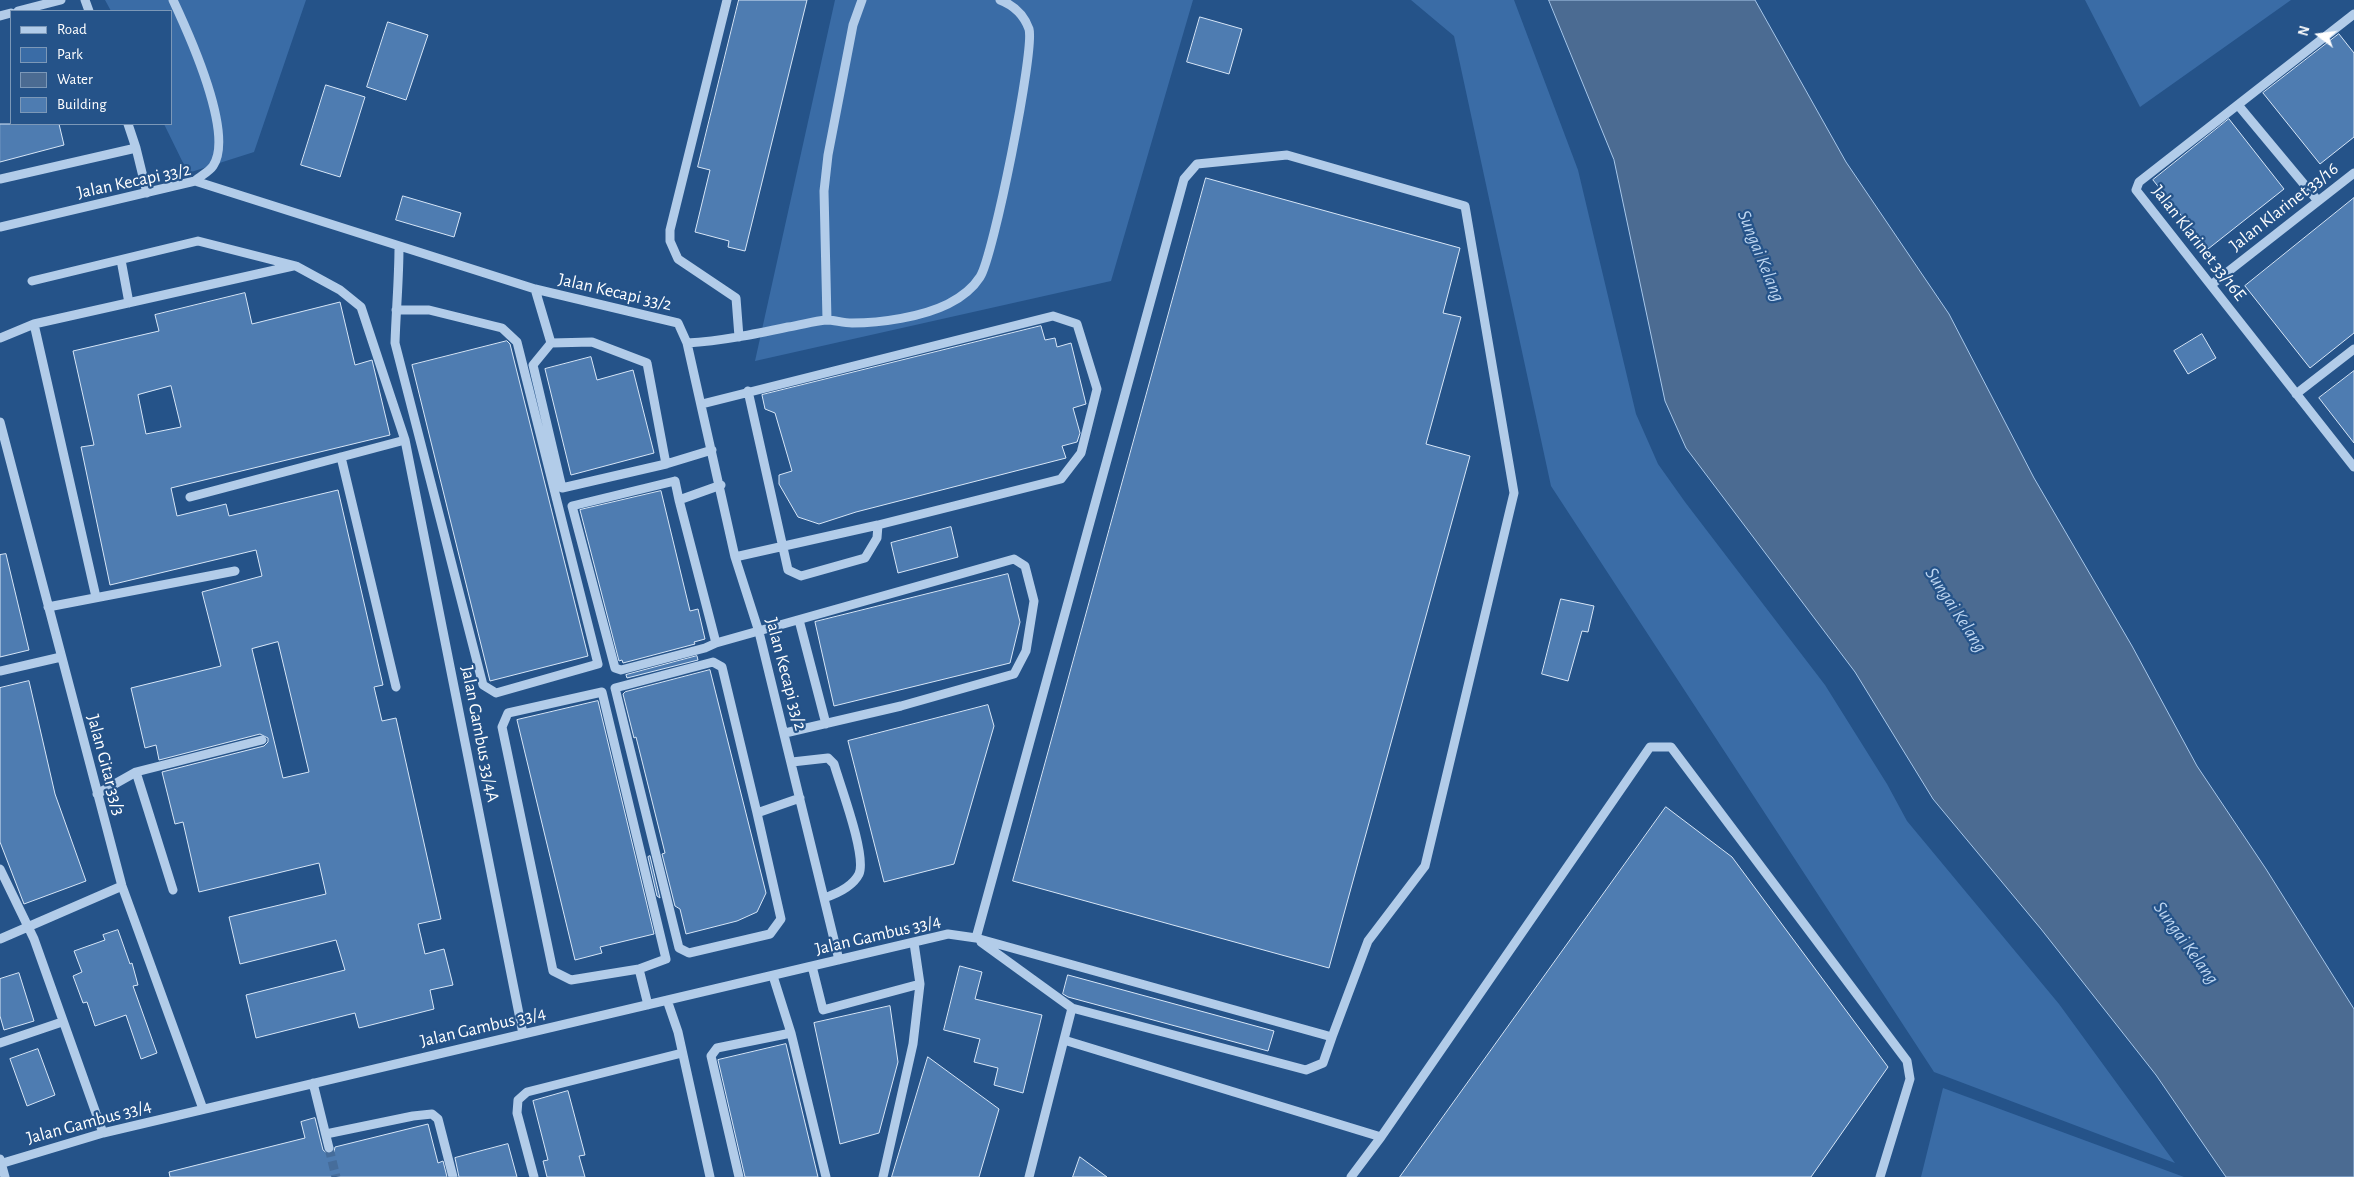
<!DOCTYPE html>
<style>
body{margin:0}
#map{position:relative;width:2354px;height:1177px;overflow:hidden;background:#255389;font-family:"Alegreya Sans",sans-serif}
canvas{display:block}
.legend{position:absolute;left:10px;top:10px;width:162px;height:115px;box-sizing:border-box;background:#255389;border:1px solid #7c98b8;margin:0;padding:6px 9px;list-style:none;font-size:15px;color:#fff}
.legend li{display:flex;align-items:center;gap:10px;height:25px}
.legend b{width:25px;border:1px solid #7c98b8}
.north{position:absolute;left:2294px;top:10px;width:50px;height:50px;-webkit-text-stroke:4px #255389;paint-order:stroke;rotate:285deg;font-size:14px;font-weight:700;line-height:20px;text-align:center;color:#fff}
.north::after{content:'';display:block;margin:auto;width:18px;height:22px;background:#fff;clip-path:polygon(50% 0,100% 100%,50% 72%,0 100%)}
</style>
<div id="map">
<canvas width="2354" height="1177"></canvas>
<ul class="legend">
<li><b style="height:6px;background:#b2cce9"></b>Road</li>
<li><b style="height:14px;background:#3a6ca6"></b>Park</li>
<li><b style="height:14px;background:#4b6b92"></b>Water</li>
<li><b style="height:14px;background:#4e7cb1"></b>Building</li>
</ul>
<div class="north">N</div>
</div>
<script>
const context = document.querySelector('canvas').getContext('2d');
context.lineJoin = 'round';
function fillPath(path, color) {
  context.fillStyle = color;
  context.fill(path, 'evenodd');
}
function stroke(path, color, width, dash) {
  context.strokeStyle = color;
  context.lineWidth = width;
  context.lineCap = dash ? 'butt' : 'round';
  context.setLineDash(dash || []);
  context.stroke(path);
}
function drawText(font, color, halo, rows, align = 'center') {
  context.font = font + ' "Alegreya Sans",sans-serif';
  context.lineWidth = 4.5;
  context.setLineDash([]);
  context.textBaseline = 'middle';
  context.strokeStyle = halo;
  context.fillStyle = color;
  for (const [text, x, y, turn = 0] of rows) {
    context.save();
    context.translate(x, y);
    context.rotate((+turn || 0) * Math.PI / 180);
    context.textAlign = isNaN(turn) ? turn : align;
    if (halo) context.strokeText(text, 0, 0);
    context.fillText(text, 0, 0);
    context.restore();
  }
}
fillPath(new Path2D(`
 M105 0H306L254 152 188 173 164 124H171V11H111Z
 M835 0H1193L1111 281 755 361Z
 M1411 0H1514L1578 170 1636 414 1658 464 1685 502 1825 685 1887 784 1907 821 2059 1004 2175 1163 1934 1072 1551 486 1454 36Z
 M2085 0H2291L2140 107Z
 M1943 1088 2184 1177H1921Z`), '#3a6ca6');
const water = new Path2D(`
 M1549 0H1755L1846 162 1949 314 2034 478 2132 646 2197 766 2266 869 2354 1009V1177H2226L2156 1075 2041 929 1933 799 1855 672 1686 448 1665 401 1614 160Z`);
fillPath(water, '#4b6b92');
stroke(water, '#a7c7ea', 1);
const building = new Path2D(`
 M739 0H807L745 251 728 247 729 241 695 232 710 170 698 167Z
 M1200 17 1242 29 1229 74 1187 62Z
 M388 22 428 35 406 100 367 87Z
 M2339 34 2354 53V137L2320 164 2263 93Z
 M326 85 365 97 340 177 301 165Z
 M2229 119 2284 189 2208 249 2153 180Z
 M0 124H59L64 145 0 162Z
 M1206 178 1460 248 1443 313 1461 317 1426 444 1470 456 1329 968 1013 881Z
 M403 196 461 213 454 237 396 220Z
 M2354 198V333L2310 368 2245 286Z
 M245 293 252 324 340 302 355 365 372 360 390 435 171 488 177 516 226 504 229 516 338 490 383 685 374 687 382 721 396 718 441 919 418 924 425 954 444 949 453 985 430 990 434 1009 359 1028 355 1013 256 1038 246 995 345 970 336 940 240 964 229 917 326 894 319 863 199 892 183 822 175 824 162 772 264 746 268 742V738L260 734 159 760 156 745 145 748 131 688 221 666 202 592 262 576 256 550 110 585 81 447 94 445 73 351 159 331 155 315ZM171 386 181 427 146 434 138 395ZM278 642 309 772 283 778 252 649Z
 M1041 326 1045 340 1055 338 1057 347 1071 343 1086 404 1073 408 1080 433 1077 442 1062 446 1066 458 856 512 819 524 798 517 779 484V475L792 471 775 413 765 409 762 395Z
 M2202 334 2216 358 2188 374 2174 351Z
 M507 341 510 344 588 656 490 681 412 365Z
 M591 357 597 380 633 370 654 453 571 475 545 369Z
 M2354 371V443L2319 398Z
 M661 491 690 611 698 609 705 639 694 642 695 644 623 663 622 660 619 661 580 510Z
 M951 527 958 557 898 573 891 543Z
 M6 554 29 650 0 657V555Z
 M1008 574 1020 622 1010 663 834 706 815 622Z
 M1561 599 1594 606 1588 632 1582 631 1568 681 1542 674Z
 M697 656 698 660 627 678 626 675Z
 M710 670 766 893 757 912 737 921 686 934 680 909 675 906 662 854 665 853 636 737 634 738 623 694 625 692Z
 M29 681 55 794 86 881 24 904 0 842V688Z
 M598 701 654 934 600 947 602 953 575 960 517 720Z
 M988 705 994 726 954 864 884 882 848 741Z
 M1666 807 1732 857 1888 1067 1811 1177H1400Z
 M650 856 660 898 657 896 648 857Z
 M118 930 130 964 132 963 138 985 133 986 157 1053 141 1059 126 1015 95 1026 87 1002 83 1003 73 976 82 972 74 951 105 940 103 935Z
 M960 966 982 972 975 999 1042 1015 1023 1093 994 1085 998 1068 974 1062 980 1039 944 1030Z
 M19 973 34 1021 4 1030 0 1016V979Z
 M1068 975 1274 1031 1268 1051 1068 997 1063 994Z
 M890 1006 898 1062 879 1133 840 1144 814 1023Z
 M786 1044 818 1177H745L718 1060Z
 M38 1049 55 1095 27 1106 10 1059Z
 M928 1057 999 1109 979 1177H892Z
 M568 1091 585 1155 579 1156 585 1177H547L543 1161 548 1160 533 1101Z
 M315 1118 323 1150 328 1154 334 1152 335 1147 428 1124 438 1163 443 1161 447 1177H170L169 1172 305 1138 301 1122Z
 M508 1144 517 1177H459L455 1158Z
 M1080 1157 1107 1177H1073Z`);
fillPath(building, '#4e7cb1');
stroke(building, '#d7e6f7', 1);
stroke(new Path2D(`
 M329 1148 336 1177`), '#466d9b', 9, [9, 4.5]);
stroke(new Path2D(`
 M85 0 89 11
 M173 0C188 32 235 134 213 166 209 172 200 176 195 181
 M727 0 670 230V241L678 259 736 298 739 337
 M18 11 61 0
 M2354 14 2139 182 2136 190 2354 467
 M0 16 11 13
 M2238 105 2318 201
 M128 124 136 148 147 193
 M0 179 136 148
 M0 227 195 181 535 289 678 323 687 343 735 557 759 632 839 960
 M121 260 129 303
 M32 281 198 241 296 266 340 290 361 307 405 440 190 497
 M2211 285 2354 173
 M535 289 551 343 533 365 562 488 666 464 647 363 592 342 551 343
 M396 310H429L502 328 517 342 598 664 496 693 483 685 395 343C396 311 399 279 399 247
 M827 320 824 191 828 155 853 25 862 0
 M34 324 96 597
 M0 338 34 324 293 266
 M687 343C722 341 755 334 788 327 801 325 814 321 826 320 834 320 843 323 852 323 881 323 922 317 948 304 960 298 973 288 980 277 993 258 1035 50 1029 29 1024 15 1013 5 1000 0
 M748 391 788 570 801 576 865 558 877 538 878 525
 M2296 394 2354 349
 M702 404 1053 316 1077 324 1097 389 1081 453 1061 479 878 525 735 557
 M0 422 122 886 203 1109
 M405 440 523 1034
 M341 457 396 687
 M666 464 712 450
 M679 500 675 481 572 506 615 668 621 670 705 648 716 643 679 500 721 485
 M48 607 235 571
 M799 620 826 724
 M716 643 1014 559 1025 566 1034 601 1026 651 1014 674 901 706 785 733
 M0 671 61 657
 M792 762 828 758 834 764C840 785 867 856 859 874 853 886 836 894 824 898
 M136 772 262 740
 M97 794 136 772 173 890
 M757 813 722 667 713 662 615 688 679 948 689 953 770 934 781 919 757 813 800 798
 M0 869 34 939 103 1133
 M0 939 122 886
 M981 942 1072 1008 1306 1070 1323 1063 1332 1037
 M812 966 823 1010 920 984
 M639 969 666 959 602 692 508 713 502 727 553 971 571 980 639 969 648 1005
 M773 976 791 1033 826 1177
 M667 1000 678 1032 710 1177
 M1064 1040 1381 1137
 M0 1043 62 1022
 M313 1083 329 1148
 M326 1134 413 1116 432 1114 438 1119 453 1177
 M0 1159 5 1177
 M0 1164 103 1133 948 934 976 938 1332 1037 1368 941 1425 866 1514 493 1465 206 1287 155 1197 164 1184 179 976 938
 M534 1177 517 1113 518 1100 527 1092 682 1053
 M739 1177 711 1056 717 1048 791 1033
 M883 1177 913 1044 920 984 914 943
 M1029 1177 1072 1008
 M1351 1177 1381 1137 1650 747H1671L1907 1061 1910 1079 1880 1177`), '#b2cce9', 9);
drawText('18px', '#fff', '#255389', [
 ["Jalan Kecapi 33/2",134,181,-12],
 ["Jalan Klarinet 33/16",2284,207,-38],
 ["Jalan Klarinet 33/16E",2199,243,52],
 ["Jalan Kecapi 33/2",615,292,13],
 ["Jalan Kecapi 33/2",786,674,75],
 ["Jalan Gambus 33/4A",480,734,79],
 ["Jalan Gitar 33/3",106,765,75],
 ["Jalan Gambus 33/4",878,935,-13],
 ["Jalan Gambus 33/4",483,1027,-13],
 ["Jalan Gambus 33/4",89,1122,-15]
]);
drawText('italic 19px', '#bed6f1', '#255389', [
 ["Sungai Kelang",1761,256,68],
 ["Sungai Kelang",1956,610,57],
 ["Sungai Kelang",2186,943,54]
]);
</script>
